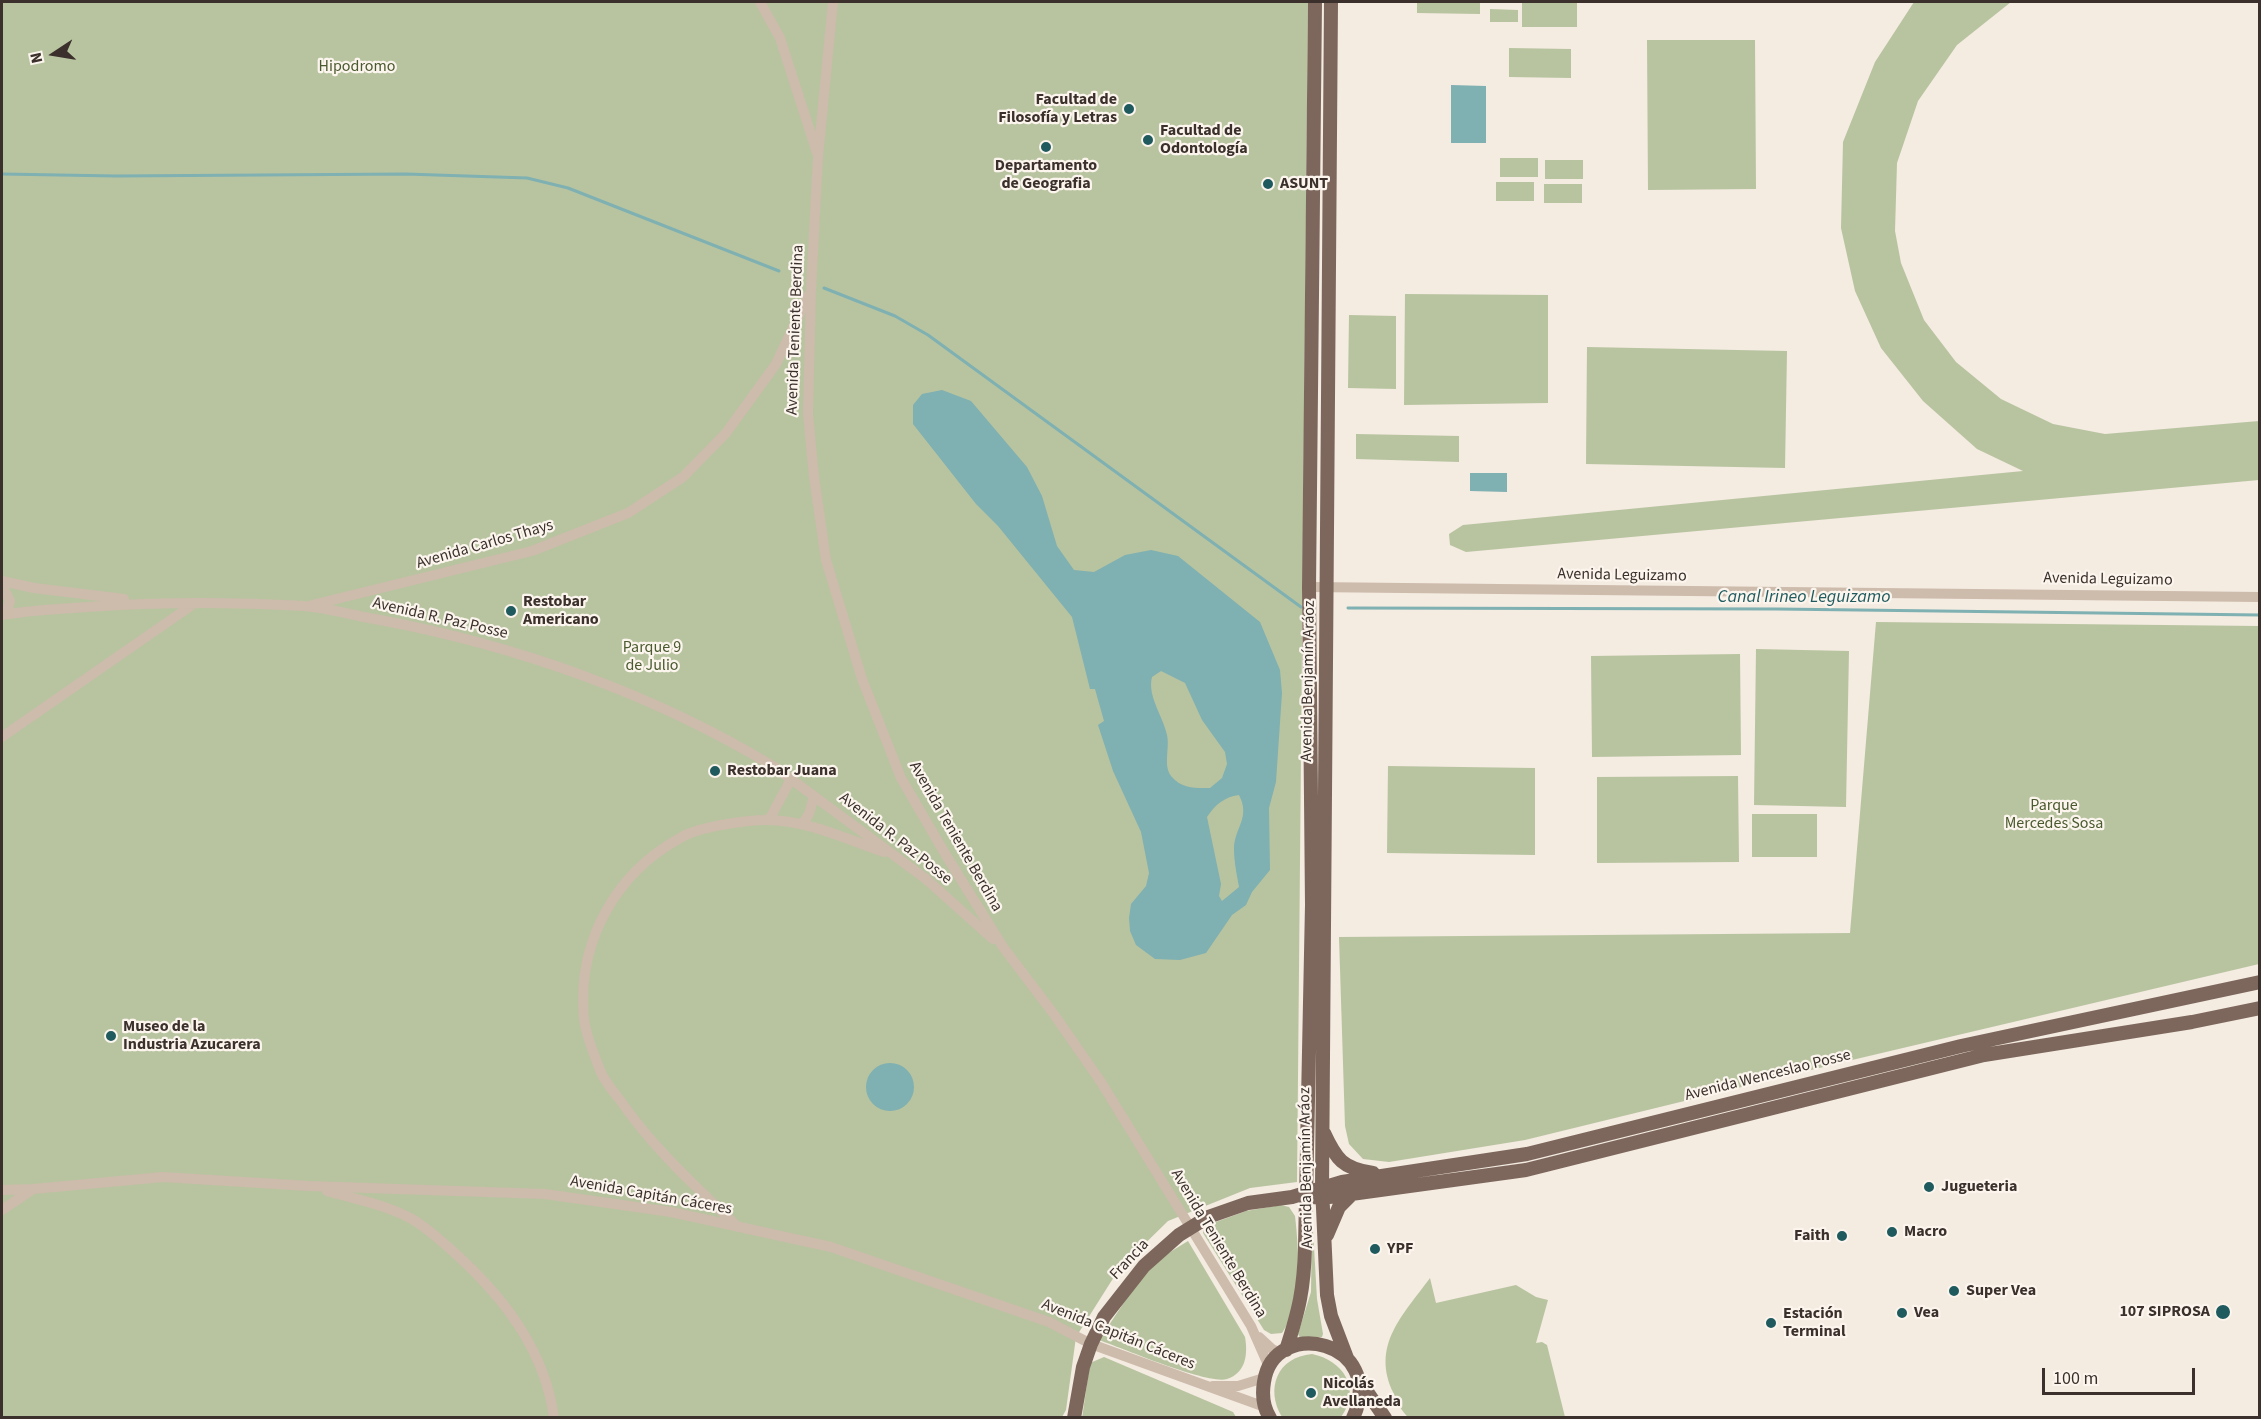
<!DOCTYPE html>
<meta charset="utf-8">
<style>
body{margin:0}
#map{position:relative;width:2261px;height:1419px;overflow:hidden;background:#f4ebe1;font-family:"Source Sans 3",sans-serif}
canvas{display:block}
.frame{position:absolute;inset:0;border:3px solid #3b302b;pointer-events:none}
.north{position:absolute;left:24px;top:24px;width:60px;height:60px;-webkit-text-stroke:4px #fbf5ee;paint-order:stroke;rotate:258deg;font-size:16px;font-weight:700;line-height:24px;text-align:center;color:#3b302b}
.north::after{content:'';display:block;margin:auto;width:21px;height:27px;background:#3b302b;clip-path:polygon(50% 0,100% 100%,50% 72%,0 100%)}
.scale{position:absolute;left:2042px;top:1368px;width:153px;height:27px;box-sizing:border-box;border:3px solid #3b302b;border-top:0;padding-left:8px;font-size:18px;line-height:21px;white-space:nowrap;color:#3b302b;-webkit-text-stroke:4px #fbf5ee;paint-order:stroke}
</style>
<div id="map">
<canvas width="2261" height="1419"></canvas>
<div class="frame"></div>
<div class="north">N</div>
<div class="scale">100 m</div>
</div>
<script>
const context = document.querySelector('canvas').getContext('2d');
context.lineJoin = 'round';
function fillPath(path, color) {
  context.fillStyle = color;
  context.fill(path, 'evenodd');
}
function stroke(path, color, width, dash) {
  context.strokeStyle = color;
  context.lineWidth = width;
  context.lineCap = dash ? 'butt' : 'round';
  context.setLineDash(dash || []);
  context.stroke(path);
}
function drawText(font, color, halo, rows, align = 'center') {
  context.font = font + ' "Source Sans 3",sans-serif';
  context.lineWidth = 4.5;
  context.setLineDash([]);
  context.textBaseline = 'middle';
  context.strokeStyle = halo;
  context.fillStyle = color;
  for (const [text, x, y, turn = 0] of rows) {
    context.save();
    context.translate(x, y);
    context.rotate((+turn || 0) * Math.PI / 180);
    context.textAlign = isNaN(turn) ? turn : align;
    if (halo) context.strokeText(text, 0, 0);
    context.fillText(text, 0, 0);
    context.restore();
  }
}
fillPath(new Path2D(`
 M2 2H1308L1297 1182 1250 1188 1168 1221 1119 1269 1076 1337 1066 1410 1062 1417 2 1418Z
 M1417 2H1480V14L1417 13Z
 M1522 2H1577V27H1522Z
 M1914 2H2011L1957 45 1918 101 1897 163 1895 231 1901 263 1924 320 1956 362 2001 399 2053 424 2105 434 2259 421V480L1466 552 1450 545 1449 534 1463 525 2023 471 1977 449 1923 401 1881 348 1855 291 1841 228 1843 142 1875 62Z
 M1490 9 1518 10V22H1490Z
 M1647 40H1755L1756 189 1648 190Z
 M1509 48 1571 49V78L1509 77Z
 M1500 158H1538V177H1500Z
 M1545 160H1583V179H1545Z
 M1496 182H1534V201H1496Z
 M1544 184H1582V203H1544Z
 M1405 294 1548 295V403L1404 405Z
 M1349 315 1396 316V389L1348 388Z
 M1587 347 1787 351 1785 468 1586 464Z
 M1356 434 1459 436V462L1356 459Z
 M1876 622 2259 626V964L1852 1060 1525 1140 1389 1162 1363 1159 1349 1144 1345 1126 1339 937 1850 933Z
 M1756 649 1849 651 1846 807 1754 805Z
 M1740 654 1741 755 1592 757 1591 656Z
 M1388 766 1535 768V855L1387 853Z
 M1738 776 1739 862 1597 863V777Z
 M1752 814H1817V857H1752Z
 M1281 1205 1289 1207 1295 1216C1299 1249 1302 1305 1282 1333L1271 1334 1264 1330 1203 1233 1205 1226 1246 1211Z
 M1312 1213 1317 1299 1323 1334 1322 1337 1300 1338 1298 1334 1311 1292Z
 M1188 1241 1245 1337C1248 1354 1246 1373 1227 1379 1208 1385 1122 1348 1099 1340L1139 1280 1162 1257Z
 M1430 1278 1436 1303 1516 1285 1536 1297 1548 1300 1536 1343 1542 1342 1547 1345 1565 1417 1409 1418C1401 1411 1398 1403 1394 1394 1370 1346 1403 1315 1430 1278Z
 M1312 1354C1343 1360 1362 1389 1341 1417H1282C1265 1389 1277 1357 1312 1354Z
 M1104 1357 1233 1412 1236 1417 1082 1418 1090 1363Z`), '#b8c4a0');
fillPath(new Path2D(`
 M1451 85 1486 86V143H1451Z
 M942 390 971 401 1027 467 1042 496 1057 546 1074 570 1094 572 1125 555 1151 550 1178 556 1260 622 1280 670 1282 693 1276 782 1269 808 1270 870 1252 892 1246 905 1232 915 1206 953 1180 960 1155 959 1136 945 1130 931 1129 918 1131 904 1146 886 1149 873 1141 832 1113 771 1098 725 1104 721 1095 689H1090L1072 617 998 526 976 504 913 424V405L922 394ZM1161 671 1185 683 1202 720 1225 752 1227 764 1222 778 1210 788C1195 788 1182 789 1171 776 1163 765 1170 748 1167 735 1163 716 1147 696 1152 677ZM1239 795C1251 818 1234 828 1234 849 1234 862 1237 875 1239 887L1222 901 1219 896 1221 884 1207 817C1215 805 1224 797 1239 795Z
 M1470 473H1507V492L1470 491Z
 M866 1087a24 24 0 1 1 48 0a24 24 0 1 1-48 0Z`), '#7fb0b2');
stroke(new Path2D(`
 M2 174 116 176 406 174 527 178 568 188 779 271
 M824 288 895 316 928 335 1301 607
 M1348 608 1777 609 2260 615`), '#7fb0b2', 3);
stroke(new Path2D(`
 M760 2 780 38 817 153
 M833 2 818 157 811 290 808 414 814 477 826 560 862 679 901 778 947 857 1003 947 1053 1013 1101 1082 1251 1326 1269 1367
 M2 581 34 588 124 599
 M2 585 10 601 7 610 2 614
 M1309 587 2260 597
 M312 605 532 551 628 513 683 477 726 433 776 364 808 296
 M2 615C30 610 59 609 87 607 159 602 232 602 304 606 329 608 355 616 380 620 519 646 656 695 776 768L926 879 993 939
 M2 737 195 603
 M769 820 791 779
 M802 824 809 814 814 796
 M2 1190 33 1189 163 1177 309 1186 545 1194 671 1212 831 1247 1049 1322 1091 1344 1265 1407
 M327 1191C354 1199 384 1204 410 1218 427 1227 442 1242 457 1255 505 1299 545 1351 554 1418
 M2 1210 33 1189
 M738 1227C696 1187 653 1148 620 1100 613 1091 604 1081 600 1070 594 1054 585 1034 584 1018 577 942 615 873 682 837 698 827 746 820 766 820 807 820 846 839 884 852
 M1259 1337 1272 1349 1281 1353
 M1213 1386H1238L1264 1378`), '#cdbbac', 10);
stroke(new Path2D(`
 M1331 2 1322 1187 1327 1295 1331 1316 1347 1358
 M1324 1133C1336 1159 1343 1169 1373 1173
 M1313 1197 1322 1198 1526 1170 1984 1055 2192 1022 2260 1008
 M1327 1235 1339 1207 1353 1193
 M1286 1350C1299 1310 1304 1289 1305 1247L1312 905 1309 587 1315 2
 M1359 1380 1385 1418
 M1074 1418 1083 1367 1091 1344 1104 1317 1144 1266 1179 1235 1208 1217 1248 1203 1292 1197 1342 1182 1527 1154 1961 1046 2260 982
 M1270 1418C1263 1407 1262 1394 1264 1382 1274 1315 1388 1341 1353 1418`), '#7d675c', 14);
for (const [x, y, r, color] of [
 [1129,109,6,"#1f5a5e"],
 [1148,140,6,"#1f5a5e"],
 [1046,147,6,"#1f5a5e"],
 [1268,184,6,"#1f5a5e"],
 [511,611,6,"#1f5a5e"],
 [715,771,6,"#1f5a5e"],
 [111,1036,6,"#1f5a5e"],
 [1929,1187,6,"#1f5a5e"],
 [1892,1232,6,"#1f5a5e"],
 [1842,1236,6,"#1f5a5e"],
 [1375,1249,6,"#1f5a5e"],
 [1954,1291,6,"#1f5a5e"],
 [2223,1312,8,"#1f5a5e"],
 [1902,1313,6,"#1f5a5e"],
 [1771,1323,6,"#1f5a5e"],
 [1311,1393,6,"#1f5a5e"]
]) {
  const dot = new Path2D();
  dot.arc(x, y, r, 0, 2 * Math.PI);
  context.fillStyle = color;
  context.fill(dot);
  stroke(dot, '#fbf5ee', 2);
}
drawText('16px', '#4a5a2e', '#fbf5ee', [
 ["Hipodromo",357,67],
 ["Parque 9",652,648],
 ["de Julio",652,666],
 ["Parque",2054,806],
 ["Mercedes Sosa",2054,824]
]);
drawText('bold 16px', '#3b302b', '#fbf5ee', [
 ["Facultad de",1117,100,"right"],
 ["Filosofía y Letras",1117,118,"right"],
 ["Facultad de",1160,131],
 ["Odontología",1160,149],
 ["Departamento",1046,166,"center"],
 ["de Geografia",1046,184,"center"],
 ["ASUNT",1280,184],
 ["Restobar",523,602],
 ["Americano",523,620],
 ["Restobar Juana",727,771],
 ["Museo de la",123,1027],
 ["Industria Azucarera",123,1045],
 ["Jugueteria",1941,1187],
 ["Macro",1904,1232],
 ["Faith",1830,1236,"right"],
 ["YPF",1387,1249],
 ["Super Vea",1966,1291],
 ["107 SIPROSA",2210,1312,"right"],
 ["Vea",1914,1313],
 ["Estación",1783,1314],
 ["Terminal",1783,1332],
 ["Nicolás",1323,1384],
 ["Avellaneda",1323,1402]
], 'left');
drawText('16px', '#3b302b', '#fbf5ee', [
 ["Avenida Teniente Berdina",796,330,-88],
 ["Avenida Carlos Thays",485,545,-16],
 ["Avenida Leguizamo",1622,576,1],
 ["Avenida Leguizamo",2108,580,1],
 ["Avenida R. Paz Posse",440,619,13],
 ["Avenida Benjamín Aráoz",1309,681,-89],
 ["Avenida Teniente Berdina",955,837,60],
 ["Avenida R. Paz Posse",895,839,38],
 ["Avenida Wenceslao Posse",1768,1076,-14],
 ["Avenida Benjamín Aráoz",1307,1168,-91],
 ["Avenida Capitán Cáceres",651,1196,10],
 ["Avenida Teniente Berdina",1218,1244,59],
 ["Francia",1130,1260,-47],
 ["Avenida Capitán Cáceres",1118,1335,22]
]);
drawText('italic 18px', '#1f5a5e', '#fbf5ee', [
 ["Canal Irineo Leguizamo",1804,598]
]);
</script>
